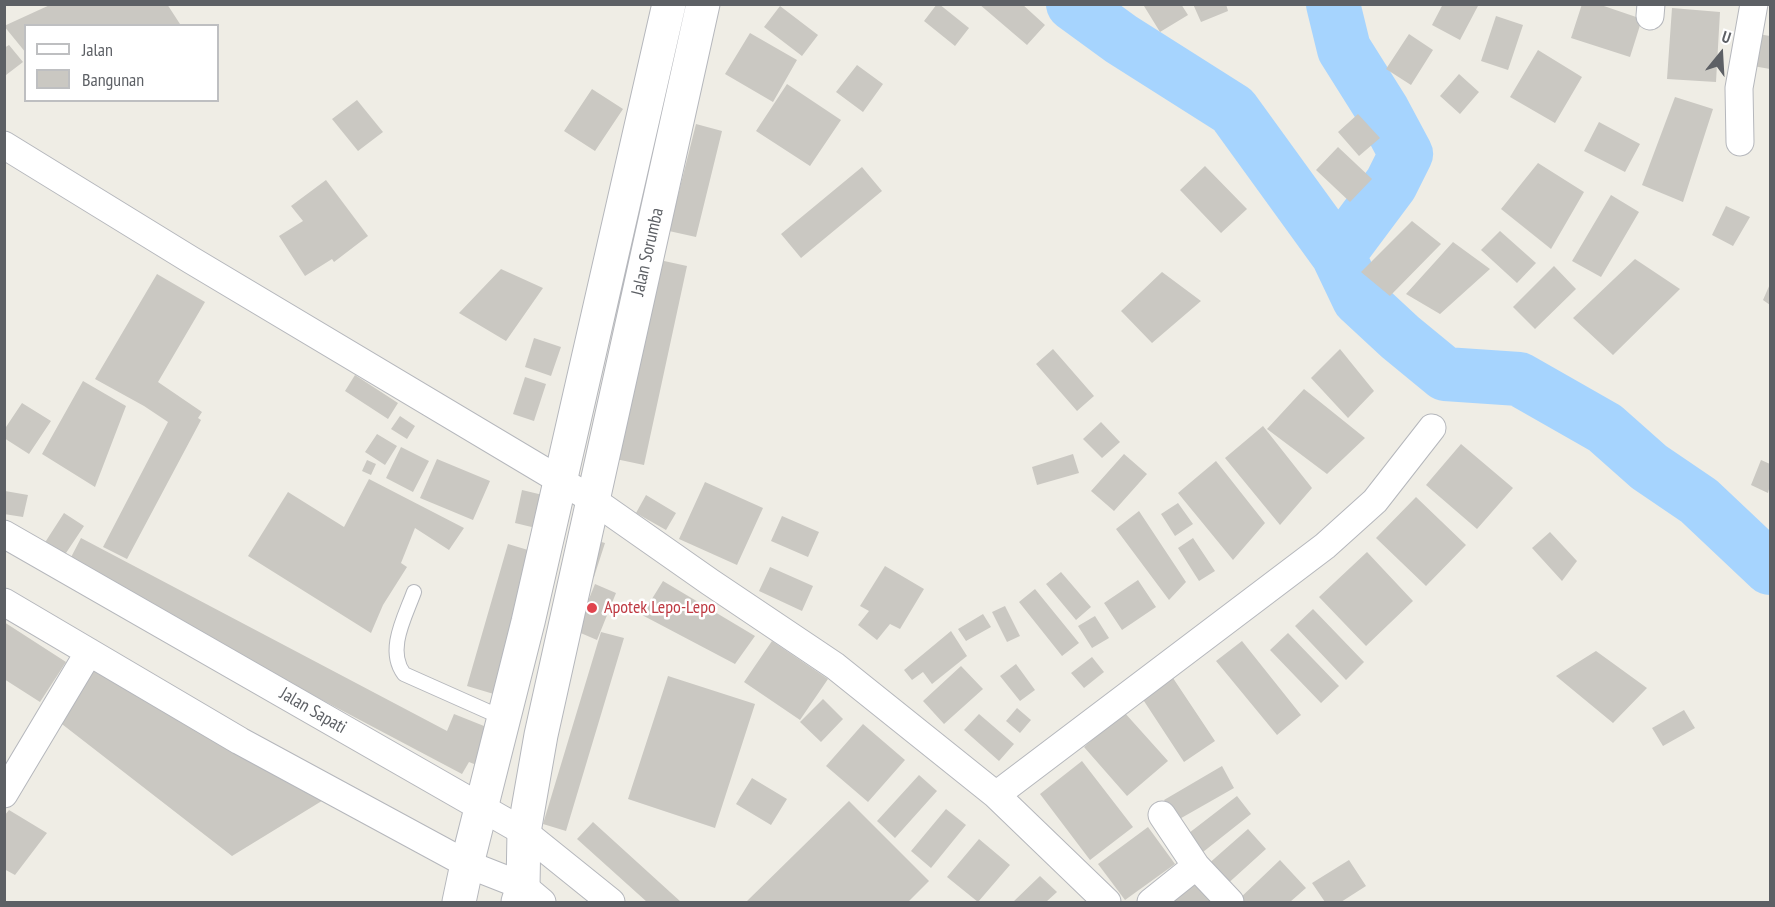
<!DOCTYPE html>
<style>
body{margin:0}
#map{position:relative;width:1775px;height:907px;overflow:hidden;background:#efede5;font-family:"PT Sans Narrow",sans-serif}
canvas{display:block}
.frame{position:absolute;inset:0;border:6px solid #5d6065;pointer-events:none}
.legend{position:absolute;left:24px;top:24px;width:195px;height:78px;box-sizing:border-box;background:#fff;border:2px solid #bebfc1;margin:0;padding:8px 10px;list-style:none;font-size:18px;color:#5d6065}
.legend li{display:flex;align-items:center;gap:12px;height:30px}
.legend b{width:30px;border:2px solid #bebfc1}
.north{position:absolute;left:1691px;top:24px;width:60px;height:60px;-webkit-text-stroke:4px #fff;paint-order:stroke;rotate:18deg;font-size:16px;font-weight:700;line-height:24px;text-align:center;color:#5d6065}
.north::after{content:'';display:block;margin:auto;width:21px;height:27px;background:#5d6065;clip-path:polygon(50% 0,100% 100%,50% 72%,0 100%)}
</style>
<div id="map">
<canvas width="1775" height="907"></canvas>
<div class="frame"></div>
<ul class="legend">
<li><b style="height:8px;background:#fff"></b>Jalan</li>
<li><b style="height:16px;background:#cac8c2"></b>Bangunan</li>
</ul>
<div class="north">U</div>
</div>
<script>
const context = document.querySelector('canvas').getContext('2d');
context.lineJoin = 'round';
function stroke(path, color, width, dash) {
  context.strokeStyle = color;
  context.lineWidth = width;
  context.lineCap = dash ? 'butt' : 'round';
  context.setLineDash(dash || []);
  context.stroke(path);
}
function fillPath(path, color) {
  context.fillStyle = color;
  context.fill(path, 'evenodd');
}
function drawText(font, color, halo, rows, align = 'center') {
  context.font = font + ' "PT Sans Narrow",sans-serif';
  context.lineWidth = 5;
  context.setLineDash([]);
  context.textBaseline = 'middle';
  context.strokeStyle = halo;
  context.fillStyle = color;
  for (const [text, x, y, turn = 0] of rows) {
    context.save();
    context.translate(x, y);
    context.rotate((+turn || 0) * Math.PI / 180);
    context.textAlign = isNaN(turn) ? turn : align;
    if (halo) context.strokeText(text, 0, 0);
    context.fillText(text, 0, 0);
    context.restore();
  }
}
stroke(new Path2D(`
 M1073 4 1121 39 1233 110 1338 255
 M1333 4 1344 49 1383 111 1406 154 1391 184 1338 255 1359 299 1400 337 1445 374 1519 379 1605 428 1649 467 1699 501 1770 568`), '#a6d4fe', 54);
fillPath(new Path2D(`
 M52 4H167L180 24 26 26V53L4 26Z
 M937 4H939L969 28 955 46 924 21Z
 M979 4H1022L1045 25 1027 45Z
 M1147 4H1181L1188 15 1160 32 1144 6Z
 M1193 4H1226L1228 11 1201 22Z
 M1443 4H1479L1460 40 1432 25Z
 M1582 4H1598L1642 19 1630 57 1571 38Z
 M780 6 818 35 802 56 764 27Z
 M1672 8 1720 12 1716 82 1667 79Z
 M1496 16 1523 25 1508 70 1481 61Z
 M750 33 797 60 773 102 725 74Z
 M1409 34 1433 50 1411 85 1386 69Z
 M1758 34 1770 36V69L1753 66Z
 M9 45 23 62 6 75 4 48Z
 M1538 50 1582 77 1555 123 1510 97Z
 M857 65 883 84 863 112 836 92Z
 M1459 74 1479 92 1460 114 1440 96Z
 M787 84 841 120 810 166 756 131Z
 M592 89 623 109 595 151 564 131Z
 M1675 97 1713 109 1683 202 1642 185Z
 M357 100 383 132 358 151 332 119Z
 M1358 114 1380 138 1359 156 1338 132Z
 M1599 122 1640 144 1625 172 1584 151Z
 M696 124 722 131 696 237 669 231Z
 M1338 147 1372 179 1350 202 1316 170Z
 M1538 163 1584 192 1551 249 1501 209Z
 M1205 166 1247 209 1221 233 1180 190Z
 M862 167 882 191 801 258 781 234Z
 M326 180 368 236 334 262 332 259 305 276 279 236 303 221 291 206Z
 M1611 195 1639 212 1601 277 1572 261Z
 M1726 206 1750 217 1733 246 1712 235Z
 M1412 221 1441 244 1390 296 1361 272Z
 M1500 231 1536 263 1517 283 1481 250Z
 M1453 242 1490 269 1440 314 1406 294Z
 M655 259 687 266 644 465 611 458Z
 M1635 259 1680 289 1613 355 1573 318Z
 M1554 266 1576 289 1535 329 1513 307Z
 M501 269 543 288 506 341 459 313Z
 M1162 272 1201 301 1152 343 1121 311Z
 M157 274 205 302 158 382 202 412 198 418 201 420 127 559 103 547 168 422 144 406 95 379Z
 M1770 284V305L1763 300Z
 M534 338 561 347 551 376 525 367Z
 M1053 349 1094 396 1077 411 1036 364Z
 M1340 349 1374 391 1348 418 1311 378Z
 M355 375 398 403 388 419 345 391Z
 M525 377 546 384 534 421 513 414Z
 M83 381 126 406 95 487 42 454Z
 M1304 389 1365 438 1327 474 1267 429Z
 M22 403 51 421 29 454 4 438V430Z
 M400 416 415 426 407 439 391 429Z
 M1101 422 1120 442 1102 458 1083 439Z
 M1263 426 1312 488 1280 525 1225 458Z
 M377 434 397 446 385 465 365 452Z
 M1461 444 1513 488 1477 529 1426 485Z
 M401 447 429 461 413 492 386 478Z
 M1073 454 1079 473 1037 485 1032 467Z
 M1124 454 1147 474 1114 511 1091 491Z
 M437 459 490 481 473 520 420 498Z
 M367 460 376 464 371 475 362 471Z
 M1761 460 1770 464V485L1768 493 1751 485Z
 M1216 461 1265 523 1233 560 1178 493Z
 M369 479 464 528 449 550 415 528 401 563 407 567 383 605 371 633 248 556 288 492 344 527Z
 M705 482 763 508 737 565 679 539Z
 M522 490 547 496 540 529 515 523Z
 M5 491 28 495 23 517 4 514Z
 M646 495 676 513 666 530 636 513Z
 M1416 497 1466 545 1426 586 1376 538Z
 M1178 503 1193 524 1175 536 1161 514Z
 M1139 511 1186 582 1169 600 1116 529Z
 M64 513 84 526 64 556 44 544Z
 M782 516 819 532 808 557 771 541Z
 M1550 532 1577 561 1562 581 1532 548Z
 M81 538 447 731 454 714 494 730 479 766 469 762 462 774 67 565Z
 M1193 538 1215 571 1199 581 1178 548Z
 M594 540 605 543 594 577 583 574Z
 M508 544 538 553 497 695 467 686Z
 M1367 552 1413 601 1366 646 1319 597Z
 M885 566 924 589 900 629 890 624 877 640 858 625 869 611 860 606Z
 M770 567 813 586 802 611 759 591Z
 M1061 572 1091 607 1076 620 1046 584Z
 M1138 580 1156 607 1122 630 1104 603Z
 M663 581 755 636 735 664 642 615Z
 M595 584 616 593 597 640 576 631Z
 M1035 589 1079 643 1062 656 1019 602Z
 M1005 606 1020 636 1007 642 992 612Z
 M1313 609 1364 662 1346 680 1295 626Z
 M983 614 991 627 966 641 958 629Z
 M1095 616 1109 638 1092 648 1078 626Z
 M4 622 66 662 40 702 4 679Z
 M951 631 967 656 932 684 923 672 912 680 904 670Z
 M601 632 624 638 566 831 543 824Z
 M1288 633 1339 686 1321 703 1270 650Z
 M772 641 828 679 800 720 744 682Z
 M1242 641 1301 715 1277 735 1216 661Z
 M1596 651 1647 688 1613 723 1556 676Z
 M1092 657 1104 672 1084 688 1071 673Z
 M92 664 325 799 232 856 58 721Z
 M1016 664 1035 690 1020 701 1000 676Z
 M961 666 983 689 944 724 923 701Z
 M1171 675 1215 741 1184 762 1140 695Z
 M668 676 755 704 715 828 628 799Z
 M823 699 843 719 821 742 800 722Z
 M1017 708 1031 720 1020 733 1006 721Z
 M1684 710 1695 728 1663 746 1652 728Z
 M1124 712 1168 761 1127 796 1084 747Z
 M979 714 1014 744 999 761 964 730Z
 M863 724 905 760 868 802 826 766Z
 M1082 761 1133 827 1090 860 1040 794Z
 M1222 766 1234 788 1176 821 1164 800Z
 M919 775 937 791 895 838 877 821Z
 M752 778 787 799 771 825 736 804Z
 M1237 796 1251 814 1203 852 1189 833Z
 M849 801 929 881 908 902H746Z
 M946 809 966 825 931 868 911 851Z
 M9 810 47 833 15 875 4 869V816Z
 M593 822 681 902H647L577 839Z
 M1148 827 1175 864 1125 900 1098 864Z
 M1248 829 1266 849 1224 887 1206 866Z
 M979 839 1010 865 978 902 947 877Z
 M1280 860 1306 888 1290 902H1241L1238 900Z
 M1349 860 1366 886 1341 902H1325L1312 883Z
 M1040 876 1057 892 1046 902H1013Z
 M1198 883 1211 902H1168Z`), '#cac8c2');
const service = new Path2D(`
 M414 592C405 617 386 650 404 674L505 719`);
const minor = new Path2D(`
 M1650 16 1651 4
 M1740 142 1739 88 1754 4
 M4 145 191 260 593 500 710 582 835 666 996 795 1325 546 1375 501 1432 428
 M4 534 524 832 611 902
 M4 602 240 741 467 864 523 886 542 902
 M4 794 89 652
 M996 795 1107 902
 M1162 815 1196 866 1230 902
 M1151 902 1196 866`);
const tertiary = new Path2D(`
 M459 902 467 864 528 622 669 4
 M518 902 523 886 524 832 541 735 703 4`);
stroke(service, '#b5b7bc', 16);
stroke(minor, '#b5b7bc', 29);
stroke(tertiary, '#b5b7bc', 35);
stroke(service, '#fff', 14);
stroke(minor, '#fff', 27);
stroke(tertiary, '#fff', 33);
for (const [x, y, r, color] of [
 [592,608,6,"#e0444e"]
]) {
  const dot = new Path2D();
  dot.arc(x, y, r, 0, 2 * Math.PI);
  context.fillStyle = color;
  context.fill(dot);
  stroke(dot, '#fff', 2);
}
drawText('18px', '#5d6065', '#fff', [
 ["Jalan Sorumba",648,252,-77],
 ["Jalan Sapati",313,711,30]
]);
drawText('18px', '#be3a42', '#fff', [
 ["Apotek Lepo-Lepo",604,608]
], 'left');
</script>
